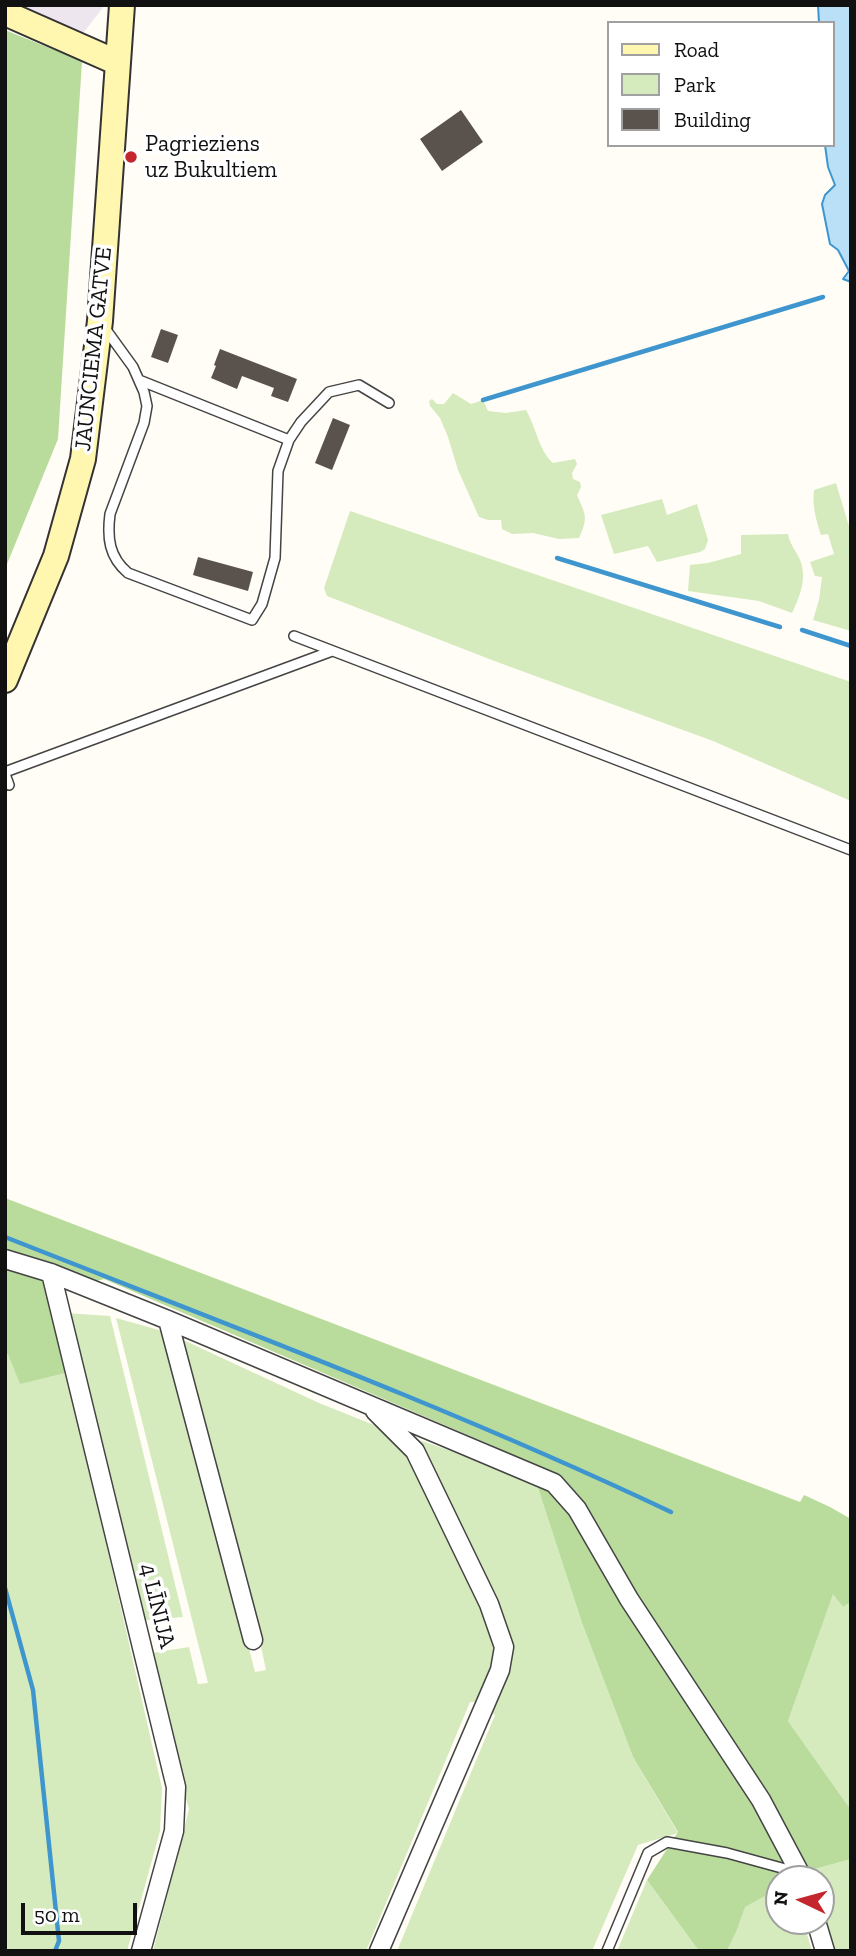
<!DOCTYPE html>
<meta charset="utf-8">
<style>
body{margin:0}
#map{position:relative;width:856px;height:1956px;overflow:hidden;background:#fffdf5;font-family:"Zilla Slab",serif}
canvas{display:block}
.frame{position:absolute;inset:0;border:7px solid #111;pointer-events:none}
.legend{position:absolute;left:607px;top:21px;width:228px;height:126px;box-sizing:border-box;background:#fff;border:2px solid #a0a0a0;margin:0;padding:9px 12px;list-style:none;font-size:21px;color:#111}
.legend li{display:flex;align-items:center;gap:14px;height:35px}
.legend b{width:35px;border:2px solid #a0a0a0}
.north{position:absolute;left:765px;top:1865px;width:70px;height:70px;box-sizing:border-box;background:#fff;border:2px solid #a0a0a0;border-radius:50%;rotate:275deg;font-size:19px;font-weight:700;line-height:28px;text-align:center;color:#111}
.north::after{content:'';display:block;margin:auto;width:24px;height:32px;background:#c4262e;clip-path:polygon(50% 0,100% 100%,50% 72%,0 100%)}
.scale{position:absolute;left:21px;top:1903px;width:116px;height:32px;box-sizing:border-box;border:4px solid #111;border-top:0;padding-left:9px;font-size:21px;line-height:24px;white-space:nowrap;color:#111;-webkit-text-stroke:5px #fff;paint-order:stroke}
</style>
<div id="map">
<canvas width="856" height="1956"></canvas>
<div class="frame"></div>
<ul class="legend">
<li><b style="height:9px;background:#fff6b0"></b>Road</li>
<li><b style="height:19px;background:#d5ebbd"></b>Park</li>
<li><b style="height:19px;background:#5a524d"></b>Building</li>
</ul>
<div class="north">N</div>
<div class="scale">50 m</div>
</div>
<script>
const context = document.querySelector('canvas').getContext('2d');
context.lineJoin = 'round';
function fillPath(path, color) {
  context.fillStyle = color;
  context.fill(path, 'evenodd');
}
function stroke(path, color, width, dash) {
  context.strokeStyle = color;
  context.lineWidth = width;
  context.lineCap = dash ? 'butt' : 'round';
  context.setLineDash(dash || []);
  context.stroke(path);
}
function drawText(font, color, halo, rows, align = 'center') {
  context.font = font + ' "Zilla Slab",serif';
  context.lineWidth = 7;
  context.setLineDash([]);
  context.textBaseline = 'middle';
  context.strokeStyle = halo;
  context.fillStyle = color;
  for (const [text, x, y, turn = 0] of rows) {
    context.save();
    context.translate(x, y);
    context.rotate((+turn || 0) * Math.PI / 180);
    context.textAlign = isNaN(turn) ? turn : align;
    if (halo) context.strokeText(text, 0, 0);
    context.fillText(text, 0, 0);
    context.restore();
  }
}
fillPath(new Path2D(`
 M16 5H105L81 36Z`), '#eee6ef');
fillPath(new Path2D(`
 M453 393 471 404 483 400 488 411 506 413 526 410C536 427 539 451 553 463L575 459 577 464 572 473 573 479 580 482 581 487 577 495C585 514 589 517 579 538L559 539 533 533 512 534 502 529 501 520H488L479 517 458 470 448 437 440 418 430 406 429 401 432 399 437 404H444Z
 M836 483 851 533V631L813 620 819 600 822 577 815 576 810 562 834 554 828 534 821 535C816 520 812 505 814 490Z
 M662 499 667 515 697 504 708 540 705 549 700 552 657 562 648 546 614 554 601 515Z
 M350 511 851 682V801L713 741 497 662 327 596 324 588Z
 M788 534C790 543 793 547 797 554 809 574 801 594 792 613L759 601 688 591 690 565 708 563 741 554V535Z
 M65 1313 110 1316 183 1617 137 1621Z
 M116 1318 166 1332 319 1403 374 1425 535 1479 582 1623 633 1757 678 1833 638 1845 592 1951H397L495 1715 479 1702H470L366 1951H153L189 1809 153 1688 145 1654 189 1647 198 1684 208 1683ZM214 1511 256 1623 266 1670 255 1672Z
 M8 1354 67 1372 162 1788 160 1831 127 1951H5V1355Z
 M833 1593 843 1607 851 1602V1810L788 1721Z
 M851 1859V1951H835L821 1909V1879H811L808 1871Z
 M647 1880 699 1951H617Z
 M779 1888V1921H803L812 1951H727L737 1930 745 1906Z`), '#d5ebbd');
fillPath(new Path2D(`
 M5 30 82 61 58 439 5 569Z
 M5 1198 800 1502 804 1495 830 1507 851 1519V1602L843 1607 833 1594 788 1721 851 1810V1859L808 1871 795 1879H779V1888L745 1907 737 1930 727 1951H699L647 1880 678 1832 633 1757 582 1623 535 1479 491 1445 104 1279 61 1290 77 1370 20 1384 8 1354 5 1355Z`), '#b9dc9c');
const water = new Path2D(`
 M818 5H851V282L843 279 849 271 838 250 830 244 822 204 825 195 835 185 828 167 825 145H833V23H819Z`);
fillPath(water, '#b9e0f7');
stroke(water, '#3f96cf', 2);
stroke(new Path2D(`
 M483 400 823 297
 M557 558 780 627
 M802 630 851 646
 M5 1237C228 1325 454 1409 671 1512
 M5 1588 33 1690 59 1941 55 1951`), '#3f96cf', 4.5);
fillPath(new Path2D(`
 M461 110 483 142 442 171 420 139Z
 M161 329 178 335 168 363 151 357Z
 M220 349 297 379 288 402 271 396 274 388 242 376 237 389 211 378 216 366 214 365Z
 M333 418 350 425 332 470 315 463Z
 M198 557 253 572 248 591 193 575Z`), '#5a524d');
const lane = new Path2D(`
 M104 327 133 367 144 392 147 406 144 423 110 514C107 538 109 557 128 573L252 620 262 604 275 558 278 471 289 440 301 422 329 392 359 385 389 403
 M139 380 289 440
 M294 636 851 850
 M5 772 332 651
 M5 774 9 785
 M607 1951 648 1853 667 1842 727 1853 800 1873`);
const street = new Path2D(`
 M5 1259 51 1273 168 1320 554 1483 577 1509 629 1599 761 1800 803 1879
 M51 1273 176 1787 174 1831 141 1951
 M168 1320 253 1640
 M375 1411 415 1451 489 1604 504 1647 500 1670 379 1951
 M816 1921 825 1951`);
const secondary = new Path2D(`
 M5 13 116 62
 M5 680 56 556 83 459 100 321 122 5`);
stroke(lane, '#444', 12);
stroke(street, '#444', 21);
stroke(secondary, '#333', 28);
stroke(lane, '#fff', 9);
stroke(street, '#fff', 18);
stroke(secondary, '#fff6b0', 24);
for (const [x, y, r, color] of [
 [131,157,7,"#c4262e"]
]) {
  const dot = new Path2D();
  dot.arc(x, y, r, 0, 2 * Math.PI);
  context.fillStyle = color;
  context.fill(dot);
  stroke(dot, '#fff', 2.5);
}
drawText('23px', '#111', '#fff', [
 ["Pagrieziens",145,144],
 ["uz Bukultiem",145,170]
], 'left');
drawText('23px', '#111', '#fff', [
 ["JAUNCIEMA GATVE",94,349,-84],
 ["4 LĪNIJA",157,1606,76]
]);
</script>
